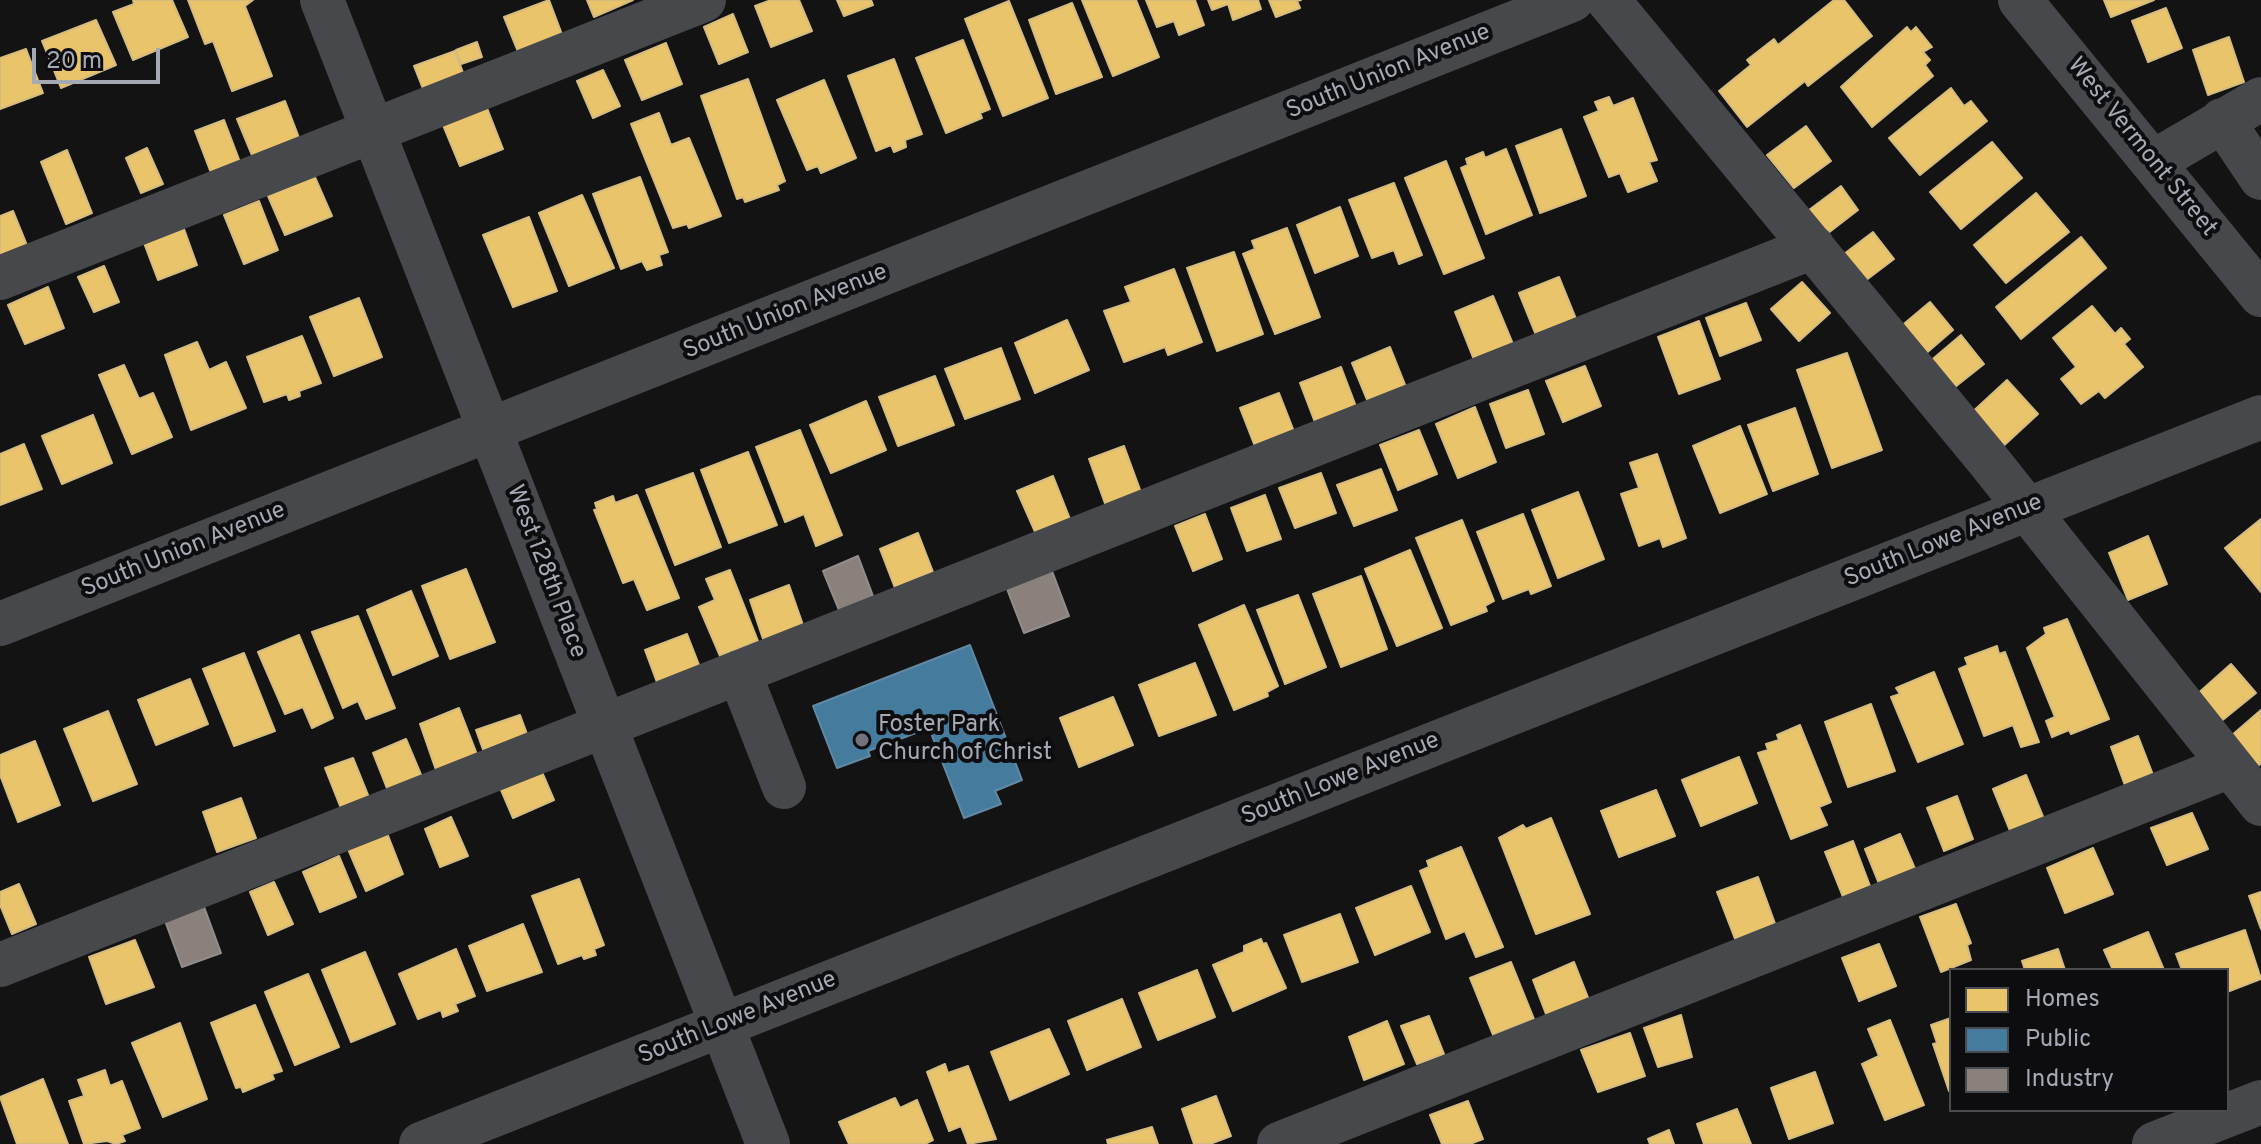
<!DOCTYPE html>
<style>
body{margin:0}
#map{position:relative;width:2261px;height:1144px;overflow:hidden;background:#131313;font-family:Overpass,sans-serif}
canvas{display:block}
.legend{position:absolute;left:1949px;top:968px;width:280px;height:144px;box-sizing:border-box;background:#0d0d0f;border:2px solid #494b51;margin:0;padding:10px 14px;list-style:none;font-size:24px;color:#a4a9b4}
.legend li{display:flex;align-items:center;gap:16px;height:40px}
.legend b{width:40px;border:2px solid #494b51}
.scale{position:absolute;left:32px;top:48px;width:128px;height:36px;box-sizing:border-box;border:4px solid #a4a9b4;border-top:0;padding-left:10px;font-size:24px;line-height:28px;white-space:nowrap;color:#a4a9b4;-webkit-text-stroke:6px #0d0d0f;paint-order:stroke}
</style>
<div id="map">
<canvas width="2261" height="1144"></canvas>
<ul class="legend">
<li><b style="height:22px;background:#e9c46a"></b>Homes</li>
<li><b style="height:22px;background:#457b9d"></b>Public</li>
<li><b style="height:22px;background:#8a817c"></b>Industry</li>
</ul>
<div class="scale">20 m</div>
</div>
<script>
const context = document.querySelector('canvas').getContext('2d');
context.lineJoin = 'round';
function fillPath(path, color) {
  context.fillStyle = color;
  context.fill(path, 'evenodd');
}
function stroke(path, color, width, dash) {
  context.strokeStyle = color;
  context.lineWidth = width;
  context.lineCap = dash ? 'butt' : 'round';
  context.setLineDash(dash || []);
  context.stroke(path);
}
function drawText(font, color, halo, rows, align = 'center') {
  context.font = font + ' Overpass,sans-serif';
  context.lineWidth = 8;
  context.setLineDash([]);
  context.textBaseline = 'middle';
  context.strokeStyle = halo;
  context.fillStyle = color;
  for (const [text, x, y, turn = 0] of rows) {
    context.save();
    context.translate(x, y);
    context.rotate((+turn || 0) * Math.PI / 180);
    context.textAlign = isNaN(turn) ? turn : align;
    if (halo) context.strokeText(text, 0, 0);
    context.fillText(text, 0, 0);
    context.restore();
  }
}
const homes = new Path2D(`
 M133 0H172L188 37 133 60 113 12 134 4Z
 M188 0H253L245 6 272 76 232 91 213 41 205 44Z
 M549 0 563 37 519 54 504 17Z
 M587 0H633L594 17Z
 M771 0H799L812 31 771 47 755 6Z
 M837 0H871L873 5 844 16Z
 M1082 0H1136L1159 57 1113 76Z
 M1146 0H1195L1204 25 1179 35 1174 21 1157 27Z
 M1208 0H1258L1261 9 1233 20 1228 4 1212 10Z
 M1269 0H1301L1297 1 1300 8 1276 17Z
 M1834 0H1844L1872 36 1808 86 1805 81 1747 127 1719 91 1751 65 1747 60 1774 39 1778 45Z
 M2104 0H2154L2111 17Z
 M1009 1 1048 98 1003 116 965 19Z
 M1072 3 1102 77 1056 94 1029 20Z
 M2166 8 2182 48 2148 62 2132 21Z
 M733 14 748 52 719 64 704 27Z
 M96 20 116 65 61 88 42 41Z
 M1907 27 1911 32 1916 27 1932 47 1923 52 1930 60 1925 65 1933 76 1872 127 1841 87Z
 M2229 37 2244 82 2208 95 2193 50Z
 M963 40 990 109 980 113 982 118 946 133 916 58Z
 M477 42 482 57 461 64 456 50Z
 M666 43 682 84 642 100 625 60Z
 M26 49 43 93 0 109V58Z
 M455 51 465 78 425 94 414 66Z
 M894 59 922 134 905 140 906 147 894 152 891 145 876 151 848 76Z
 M603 70 620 106 593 118 577 81Z
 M748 79 785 181 777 185 779 190 745 202 743 197 737 199 701 96Z
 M824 80 856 158 821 173 818 166 807 170 777 100Z
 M1951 88 1964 106 1971 101 1987 121 1920 175 1889 138Z
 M1609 97 1613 106 1633 98 1657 160 1649 162 1657 181 1628 192 1620 173 1609 177 1584 117 1599 111 1595 102Z
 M285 101 301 143 254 160 237 119Z
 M487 108 503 149 460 166 443 125Z
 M659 113 671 145 689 138 721 216 689 228 687 224 673 228 631 124Z
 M224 120 240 162 211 173 195 131Z
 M1806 126 1831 161 1794 188 1767 155Z
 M1561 129 1586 196 1540 213 1516 146Z
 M1992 142 2022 178 1961 229 1930 192Z
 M147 148 163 184 141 193 126 158Z
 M1506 149 1532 215 1486 234 1461 168 1468 165 1466 159 1483 152 1485 158Z
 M67 150 92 213 66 224 41 162Z
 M1446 161 1484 258 1444 274 1405 178Z
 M314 175 332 216 285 235 268 196Z
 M640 177 668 252 659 255 662 265 647 270 642 261 621 269 593 194Z
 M1394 183 1422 255 1399 264 1394 250 1372 258 1349 200Z
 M1841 186 1858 210 1823 237 1805 213Z
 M2036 193 2069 232 2006 283 1974 245Z
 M582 195 614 268 569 286 539 213Z
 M259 201 278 250 244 264 224 215Z
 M1340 207 1358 256 1315 273 1297 225Z
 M13 211 28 248 0 260V216Z
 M529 217 557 291 513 307 483 235Z
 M1287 228 1320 317 1275 334 1243 254 1255 249 1252 241Z
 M184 229 197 265 158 280 144 243Z
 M1873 232 1894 259 1861 284 1840 257Z
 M2081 237 2106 268 2021 339 1996 307Z
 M1234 252 1263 334 1217 351 1187 268Z
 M104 266 119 302 94 312 78 277Z
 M1174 269 1202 342 1168 355 1165 347 1124 362 1104 311 1131 302 1125 287Z
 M1559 277 1576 319 1536 335 1519 293Z
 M1802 282 1830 313 1799 341 1771 309Z
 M48 287 64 328 25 344 8 305Z
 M1493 296 1515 349 1476 365 1455 312Z
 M359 298 382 357 334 376 310 317Z
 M1930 302 1953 330 1923 356 1899 328Z
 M1746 303 1761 340 1720 356 1706 318Z
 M2092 306 2115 334 2121 328 2130 339 2124 344 2143 367 2105 398 2099 391 2081 404 2061 379 2076 367 2053 338Z
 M1067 320 1089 370 1035 393 1015 343Z
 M1699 321 1720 379 1679 394 1658 337Z
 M1961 335 1984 364 1950 391 1928 363Z
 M302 336 321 383 299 391 300 396 289 400 287 394 264 402 247 357Z
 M197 342 209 370 226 362 246 408 191 430 165 355Z
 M1390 347 1406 387 1368 402 1352 363Z
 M1001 348 1020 399 965 419 945 369Z
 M1847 353 1882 450 1832 468 1797 370Z
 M124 365 139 399 153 393 172 437 132 454 99 375Z
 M1585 366 1601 406 1563 422 1546 381Z
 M1341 367 1357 409 1316 425 1300 383Z
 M935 376 954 425 898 446 879 397Z
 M2007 380 2038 414 1999 450 1968 416Z
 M1528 390 1544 434 1506 448 1490 404Z
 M1279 393 1295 434 1256 449 1240 408Z
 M866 401 886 450 831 473 810 425Z
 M1475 407 1496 462 1458 478 1436 424Z
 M1795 408 1818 474 1773 491 1748 425Z
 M93 415 112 463 62 484 42 436Z
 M1740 426 1767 494 1720 513 1693 446Z
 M800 430 842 535 816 546 804 514 785 522 756 447Z
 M1419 430 1437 474 1398 490 1380 445Z
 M24 444 42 489 0 505V454Z
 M1124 446 1142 495 1107 509 1089 459Z
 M748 452 777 525 729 543 701 470Z
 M1657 454 1686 538 1663 547 1660 538 1639 546 1621 494 1639 488 1630 463Z
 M1381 469 1397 510 1354 526 1337 485Z
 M693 473 721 547 675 565 646 490Z
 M1321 473 1336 513 1295 528 1279 488Z
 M1053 476 1070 519 1036 534 1017 491Z
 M1578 492 1604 559 1558 578 1532 510Z
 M637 495 679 598 647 610 634 579 623 583 594 510 597 509 595 503 613 496 615 503Z
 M1265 495 1281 539 1247 551 1231 508Z
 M1205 514 1222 559 1193 571 1175 526Z
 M1523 514 1551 586 1531 594 1529 589 1503 599 1477 532Z
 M2261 519V592L2225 548Z
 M1462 520 1494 601 1485 606 1487 611 1451 625 1416 538Z
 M918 533 933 572 895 588 880 549Z
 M2148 536 2167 584 2128 600 2109 553Z
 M1410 550 1442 628 1397 646 1365 569Z
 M466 569 495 642 450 659 422 586Z
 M730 570 758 641 720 656 699 607 715 600 706 579Z
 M1361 576 1387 649 1341 667 1313 594Z
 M789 585 803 625 763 639 750 600Z
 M411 591 438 656 393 675 367 610Z
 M1298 595 1326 667 1285 684 1257 610Z
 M1244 605 1278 686 1267 692 1268 696 1234 710 1199 625Z
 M358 616 395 708 366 719 358 701 343 708 312 632Z
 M2067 619 2109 719 2071 734 2069 730 2052 737 2046 721 2055 717 2027 648 2046 634 2044 628Z
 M687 634 701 670 658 685 645 650Z
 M299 635 333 718 312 728 303 707 285 714 258 652Z
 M1997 646 1999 654 2005 652 2039 742 2021 747 2013 725 1984 736 1959 669 1968 665 1965 658Z
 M244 653 275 731 234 746 203 669Z
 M1195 663 1216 715 1159 736 1139 685Z
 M2231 664 2256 693 2219 723 2195 696Z
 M1934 672 1963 744 1918 762 1891 697 1900 694 1896 688Z
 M190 679 208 724 156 745 138 700Z
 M1113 697 1133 745 1079 767 1060 718Z
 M1871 704 1895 771 1848 787 1825 722Z
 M459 708 478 757 437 773 420 724Z
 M2261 710V763L2258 766 2231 736Z
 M108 711 137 784 93 801 64 729Z
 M520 715 530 742 486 758 476 730Z
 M1800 725 1831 802 1819 807 1827 825 1791 839 1758 753 1768 750 1766 744 1779 740 1777 735Z
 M2138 736 2155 780 2127 791 2111 747Z
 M406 739 422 777 388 791 373 753Z
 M35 741 60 805 18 822 0 775V755Z
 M1739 757 1757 803 1701 826 1682 780Z
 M353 758 370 800 342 811 325 768Z
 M542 772 554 800 513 818 501 790Z
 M2026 775 2046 824 2013 838 1993 789Z
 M1656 790 1675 836 1619 857 1601 811Z
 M1957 796 1973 839 1944 851 1927 808Z
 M241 798 256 838 217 852 203 812Z
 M2192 813 2208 849 2167 865 2151 828Z
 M451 817 468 856 440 867 425 829Z
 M1551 818 1590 914 1536 934 1499 838 1523 825 1526 829Z
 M387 833 403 874 366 891 348 849Z
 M1900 834 1916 871 1880 886 1865 849Z
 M1853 841 1870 886 1843 897 1825 852Z
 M1461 847 1503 947 1476 957 1465 931 1446 939 1420 871 1429 867 1427 861Z
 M2093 848 2113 894 2065 913 2047 868Z
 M339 856 356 897 320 912 303 872Z
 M1758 877 1777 929 1737 944 1717 892Z
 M579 879 604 945 594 949 596 955 584 959 582 955 558 964 532 896Z
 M274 882 293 924 268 935 250 892Z
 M19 884 36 924 12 934 0 905V892Z
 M1411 886 1430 932 1375 955 1356 908Z
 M2261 892V929L2249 896Z
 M1956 904 1971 943 1967 945 1971 960 1941 972 1920 917Z
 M1340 914 1358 962 1302 982 1284 935Z
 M523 924 542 972 487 991 469 946Z
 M2245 930 2261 979 2227 992V970H2182L2176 954Z
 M2148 932 2164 970H2113L2104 950Z
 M1261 939 1263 944 1266 943 1286 988 1233 1011 1213 965 1244 952V946Z
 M135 940 154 987 106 1004 89 957Z
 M1879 944 1896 986 1859 1001 1842 958Z
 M456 949 475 996 455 1004 458 1011 443 1017 441 1010 418 1019 399 974Z
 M2058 949 2065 970H2025L2022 961Z
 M365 952 395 1024 351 1042 322 970Z
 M1511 962 1534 1019 1493 1035 1470 978Z
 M1574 962 1591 1005 1549 1022 1533 980Z
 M1197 970 1215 1017 1158 1040 1139 993Z
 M308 974 339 1047 295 1065 265 992Z
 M1122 999 1141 1047 1087 1070 1068 1021Z
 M255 1005 282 1071 272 1074 274 1079 243 1092 241 1087 236 1088 211 1023Z
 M1681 1015 1692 1057 1658 1067 1644 1028Z
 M1429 1016 1444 1054 1417 1064 1401 1026Z
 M1951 1018V1091H1949L1933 1044 1937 1043 1931 1025Z
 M1890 1020 1924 1105 1885 1120 1862 1064 1879 1056 1868 1029Z
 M1387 1021 1404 1064 1364 1080 1349 1037Z
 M180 1023 207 1099 163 1117 132 1043Z
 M1049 1029 1069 1074 1010 1100 991 1052Z
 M1630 1033 1645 1076 1598 1092 1581 1050Z
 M945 1064 948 1073 968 1066 996 1139 968 1144 961 1126 949 1131 927 1072Z
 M105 1070 110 1086 122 1081 140 1128 122 1135 125 1141 116 1144 107 1141 84 1144 69 1101 84 1096 78 1080Z
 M1815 1072 1833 1123 1789 1139 1771 1088Z
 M43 1079 68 1144H17L0 1097Z
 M1216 1096 1231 1136 1210 1144H1194L1182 1109Z
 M895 1098 900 1108 917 1100 933 1140 925 1144H849L839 1122Z
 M1468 1101 1483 1139 1470 1144H1442L1430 1115Z
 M1737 1109 1751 1144H1704L1697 1124Z
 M1152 1127 1158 1144H1108L1107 1140Z
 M1669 1130 1674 1144H1650L1648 1139Z`);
fillPath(homes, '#e9c46a');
stroke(homes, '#d4bc80', 2);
const public = new Path2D(`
 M970 645 1022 780 995 791 1001 804 964 818 929 728 868 751 870 756 837 768 813 706Z`);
fillPath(public, '#457b9d');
stroke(public, '#6289a4', 2);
const industry = new Path2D(`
 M858 556 873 596 839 610 823 571Z
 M1052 571 1069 616 1024 633 1007 589Z
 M203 904 221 953 182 967 164 918Z`);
fillPath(industry, '#8a817c');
stroke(industry, '#928d8d', 2);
stroke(new Path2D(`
 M322 0 768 1144
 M1608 0 1988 460 2261 804
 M2020 0 2261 295
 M2222 120 2261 178
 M2153 162 2261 99
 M0 278 704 0
 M0 624 1572 0
 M739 672 784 787
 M0 965 1813 247
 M421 1144 2261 417
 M1279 1144 2230 766
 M2154 1144 2261 1102`), '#47484c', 44);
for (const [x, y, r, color] of [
 [862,740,8,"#71747c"]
]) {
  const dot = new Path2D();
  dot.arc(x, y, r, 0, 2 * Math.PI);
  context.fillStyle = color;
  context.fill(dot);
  stroke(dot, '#0d0d0f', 3);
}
drawText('24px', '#a4a9b4', '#0d0d0f', [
 ["South Union Avenue",1389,73,-22],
 ["West Vermont Street",2141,148,51],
 ["South Union Avenue",786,313,-22],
 ["South Lowe Avenue",1944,542,-22],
 ["South Union Avenue",184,551,-22],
 ["West 128th Place",545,572,69],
 ["South Lowe Avenue",1341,780,-22],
 ["South Lowe Avenue",738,1019,-22]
]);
drawText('24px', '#a4a9b4', '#0d0d0f', [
 ["Foster Park",878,726],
 ["Church of Christ",878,754]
], 'left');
</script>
